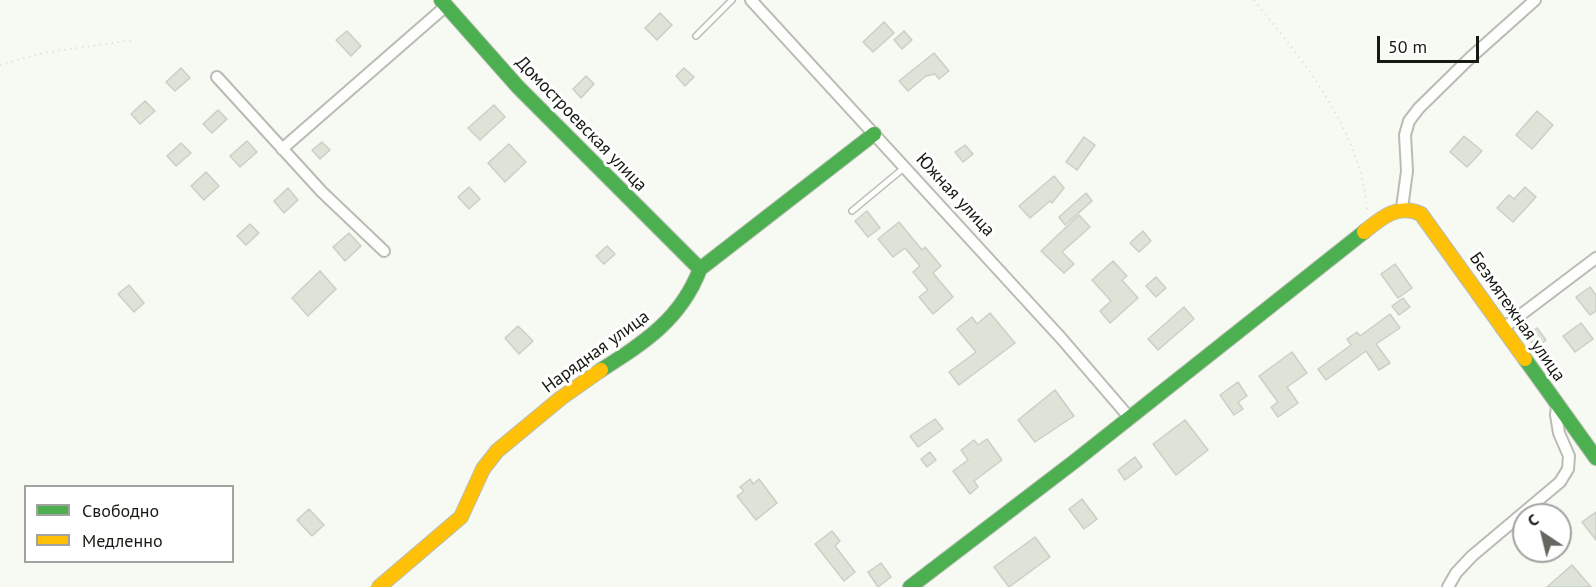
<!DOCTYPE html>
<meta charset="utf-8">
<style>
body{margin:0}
#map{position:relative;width:1596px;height:587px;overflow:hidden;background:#f6faf2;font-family:"PT Sans",sans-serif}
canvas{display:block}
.legend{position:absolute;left:24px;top:485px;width:210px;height:78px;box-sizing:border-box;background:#fff;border:2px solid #a1a3a0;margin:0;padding:8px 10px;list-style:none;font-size:18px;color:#151a12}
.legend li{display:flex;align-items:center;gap:12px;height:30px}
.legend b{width:30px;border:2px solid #a1a3a0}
.north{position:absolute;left:1512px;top:503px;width:60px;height:60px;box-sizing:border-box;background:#fff;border:2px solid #a1a3a0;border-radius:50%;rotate:325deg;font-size:16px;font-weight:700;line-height:24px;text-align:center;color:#151a12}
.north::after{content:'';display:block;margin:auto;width:21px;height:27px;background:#646860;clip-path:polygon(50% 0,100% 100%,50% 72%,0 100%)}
.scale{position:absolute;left:1377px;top:36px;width:102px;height:27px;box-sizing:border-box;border:3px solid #151a12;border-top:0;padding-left:8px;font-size:18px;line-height:21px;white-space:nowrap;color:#151a12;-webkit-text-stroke:4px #fff;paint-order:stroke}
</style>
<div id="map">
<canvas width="1596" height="587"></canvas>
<ul class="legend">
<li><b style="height:8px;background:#4caf50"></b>Свободно</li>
<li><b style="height:8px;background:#ffc107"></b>Медленно</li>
</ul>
<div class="north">С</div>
<div class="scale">50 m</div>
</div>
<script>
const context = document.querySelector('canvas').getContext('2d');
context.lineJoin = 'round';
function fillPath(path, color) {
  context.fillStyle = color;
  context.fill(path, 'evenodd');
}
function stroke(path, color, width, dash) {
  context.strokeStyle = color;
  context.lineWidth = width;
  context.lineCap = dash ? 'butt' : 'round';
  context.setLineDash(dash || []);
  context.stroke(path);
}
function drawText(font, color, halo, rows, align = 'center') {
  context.font = font + ' "PT Sans",sans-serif';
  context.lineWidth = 6;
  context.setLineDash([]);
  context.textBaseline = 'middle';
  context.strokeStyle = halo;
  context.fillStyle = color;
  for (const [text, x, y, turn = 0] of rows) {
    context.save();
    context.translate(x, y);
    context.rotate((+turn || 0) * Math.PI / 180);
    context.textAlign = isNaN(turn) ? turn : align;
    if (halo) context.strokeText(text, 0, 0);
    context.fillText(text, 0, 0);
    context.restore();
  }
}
const building = new Path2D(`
 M660 13 672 25 657 40 645 28Z
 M884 22 894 33 873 52 863 42Z
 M347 31 361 46 351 56 336 40Z
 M904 31 912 40 902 49 894 40Z
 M934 53 949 71 939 79 935 74 926 76 908 91 899 81Z
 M181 68 190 78 175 91 166 82Z
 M684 68 694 77 685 86 676 76Z
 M586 76 594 84 581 98 573 89Z
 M145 101 155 111 140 124 131 114Z
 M494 105 505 117 480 140 468 128Z
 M218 110 227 119 212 133 203 124Z
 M1537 111 1553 125 1532 149 1516 135Z
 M1464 136 1482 151 1467 167 1450 152Z
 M1084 137 1095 145 1077 170 1066 162Z
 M247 141 257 152 240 167 230 156Z
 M322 142 330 150 320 159 312 150Z
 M181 143 191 153 176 166 167 156Z
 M509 144 526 162 505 182 488 163Z
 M965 145 973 154 963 162 955 152Z
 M206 172 219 186 204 200 191 186Z
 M1054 176 1064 188 1052 203 1050 201 1030 218 1019 206Z
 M469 187 480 199 469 209 458 197Z
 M1525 187 1536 197 1513 222 1497 208 1509 195 1514 199Z
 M288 188 298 200 284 213 274 201Z
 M1086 193 1092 201 1065 225 1059 217Z
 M867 211 880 228 868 237 855 221Z
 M1079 215 1090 227 1062 252 1074 264 1064 273 1041 251Z
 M899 222 922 250 925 247 941 266 933 273 953 297 933 314 919 297 928 290 913 272 920 266 905 248 893 257 878 239Z
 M250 224 259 233 246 245 237 236Z
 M1143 231 1151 241 1139 252 1130 243Z
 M349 233 361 246 345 261 333 247Z
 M607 246 615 254 604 264 596 256Z
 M1113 261 1127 276 1122 280 1138 298 1110 323 1100 311 1111 301 1092 280Z
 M1395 264 1412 288 1398 298 1381 274Z
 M320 271 336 289 308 316 292 298Z
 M1156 277 1166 288 1156 297 1146 286Z
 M129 285 144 303 134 312 118 294Z
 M1590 287 1596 295V311L1590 315 1576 297Z
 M1403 298 1410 307 1399 315 1392 306Z
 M1184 307 1194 319 1158 350 1148 339Z
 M990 313 1015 343 959 385 949 372 976 352 957 329 972 317 977 324Z
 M1390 314 1400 328 1376 344 1390 363 1379 370 1366 351 1326 380 1318 369 1351 345 1347 339 1357 332 1360 336Z
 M1581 323 1593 339 1575 352 1563 336Z
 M518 326 533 341 519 354 505 338Z
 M1537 328 1546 340 1536 348 1527 336Z
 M1292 352 1307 373 1287 387 1298 403 1278 417 1271 407 1278 402 1259 376Z
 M1238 382 1247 396 1238 402 1243 409 1234 415 1220 395Z
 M1055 390 1074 416 1035 442 1018 420Z
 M935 419 943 429 918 447 910 436Z
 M1185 420 1208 450 1176 475 1153 444Z
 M987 439 1002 460 974 481 978 487 970 494 953 471 968 460 961 450 974 440 978 445Z
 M930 452 936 460 927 467 921 459Z
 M1135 457 1142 467 1125 480 1118 470Z
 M750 479 753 484 759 479 777 503 756 520 737 496 744 491 740 487Z
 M1082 499 1097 519 1084 529 1069 509Z
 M309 509 324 525 312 536 297 520Z
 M1596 512V540L1582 522Z
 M832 531 840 541 835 546 855 572 844 581 815 544Z
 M1035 537 1050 557 1009 587 994 567Z
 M881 563 891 577 878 587 868 572Z
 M1572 565 1591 587H1547Z`);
fillPath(building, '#dde4d7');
stroke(building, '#cacfc7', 1.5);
const lane = new Path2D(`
 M696 36 732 0
 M852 211 905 167`);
const street = new Path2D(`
 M751 0 1061 338 1129 417
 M217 77 322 192 384 251
 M282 149 446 6
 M1402 208 1407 171 1405 135 1409 121 1419 108 1470 58 1535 0
 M1502 329 1596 258
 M1448 587 1456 573 1472 556 1560 482 1568 469 1569 456 1559 433 1556 415 1557 405`);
const fast = new Path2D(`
 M441 0 518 87 700 269
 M1525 359 1596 458
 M601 370C645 342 681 319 700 269L874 134
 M910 587 1075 461 1364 232`);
const slow = new Path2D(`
 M1364 232C1381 218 1398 203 1421 214L1525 359
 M379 587 461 517 483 469 497 451 561 398 601 370`);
stroke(lane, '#b8bdb4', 8);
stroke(street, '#b8bdb4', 14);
stroke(fast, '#b8bdb4', 16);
stroke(slow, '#b8bdb4', 16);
stroke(new Path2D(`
 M1254 0C1303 61 1361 129 1367 211
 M0 65 43 53 133 40`), '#e1e2e0', 2, [1.5, 4.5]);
stroke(lane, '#fefefd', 5);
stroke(street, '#fefefd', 10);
stroke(fast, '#4caf50', 14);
stroke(slow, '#ffc107', 14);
drawText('18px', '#151a12', '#fff', [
 ["Домостроевская улица",581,124,46],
 ["Южная улица",955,195,47],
 ["Безмятежная улица",1517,317,55],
 ["Нарядная улица",596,352,-36]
]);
</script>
